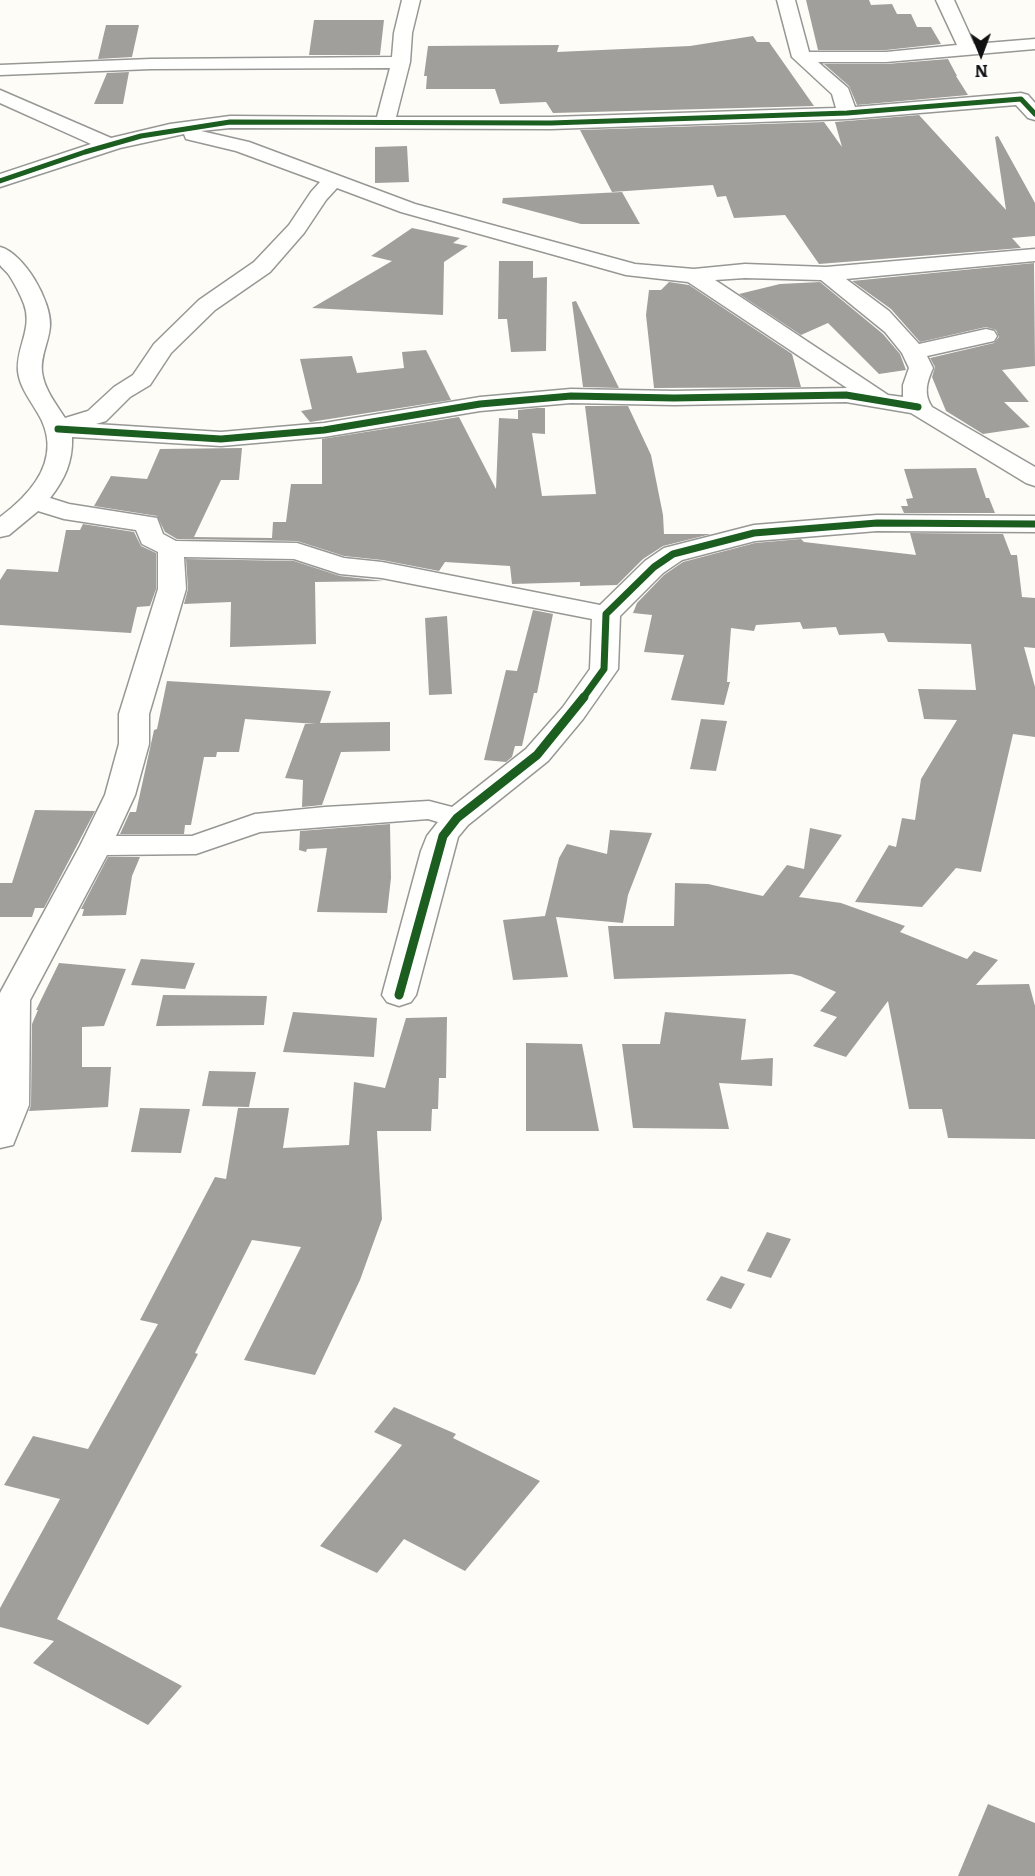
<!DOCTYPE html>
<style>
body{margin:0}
#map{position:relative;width:1035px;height:1876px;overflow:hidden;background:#fdfcf7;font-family:Literata,serif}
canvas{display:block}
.north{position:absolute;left:951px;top:24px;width:60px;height:60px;-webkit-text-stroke:4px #fff;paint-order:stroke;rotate:179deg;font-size:16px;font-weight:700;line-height:24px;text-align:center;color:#111}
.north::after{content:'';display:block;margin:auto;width:21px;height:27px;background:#111;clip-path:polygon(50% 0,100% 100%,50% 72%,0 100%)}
</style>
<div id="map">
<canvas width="1035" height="1876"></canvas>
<div class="north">N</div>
</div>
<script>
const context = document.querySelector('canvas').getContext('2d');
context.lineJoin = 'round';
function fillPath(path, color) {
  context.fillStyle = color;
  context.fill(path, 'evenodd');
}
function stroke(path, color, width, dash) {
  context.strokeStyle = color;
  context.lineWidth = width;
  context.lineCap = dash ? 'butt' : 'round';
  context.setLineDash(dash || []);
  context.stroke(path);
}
fillPath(new Path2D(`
 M806 0H869L871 5 892 4 897 14H911L917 27H931L941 44 886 50H818Z
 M314 20H384L380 55H309Z
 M106 25H139L132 57 98 59Z
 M753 36 757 42H769L814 106 553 113 546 102 500 104 495 89H426L427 76H424L428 46 559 45 557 52 690 46Z
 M948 59 957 76H956L968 95 857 105 849 86 824 64H886Z
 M129 72 123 104H94L107 73Z
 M919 115 1006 210 995 137 998 136 1035 203V236L1012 238 1021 248 819 264 785 215 734 218 726 196 717 197 713 185 612 192 580 130 824 122 842 147 835 122Z
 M407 146 409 182 375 183V147Z
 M622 192 640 224H581L502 203 503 198Z
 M412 228 460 238 453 243 468 246 444 262 443 315 312 308 392 261 371 256Z
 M499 261H533V278L547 277 546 351 511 352 507 319H498Z
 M1034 263 1035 366 1002 370 1029 402H1004L1030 427 983 434 946 411 932 377 935 367 930 358 994 343 999 337 996 330 986 327 920 342 891 309 852 281Z
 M669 282 689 285 792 354 801 387 654 388 646 315 649 290H661Z
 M820 282 883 334 900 354 906 370 879 374 828 323 801 335 739 294 780 284Z
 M576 301 619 388 583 387 572 302Z
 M426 350 451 400 310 422 301 411 312 409 300 359 352 356 357 373 404 368 402 352Z
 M585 406H628L651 455 663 515 664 534H711L663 546 643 559 617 585 580 586V582L512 584 510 566 445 562 439 571 382 560 344 556 297 541 177 539 165 532 157 516 94 506 111 476 147 479 160 449 242 448 239 480H221L194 537 272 538 273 522H286L291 484H322V439L459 417 496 489 499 418 518 419V410L537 408H545V434L532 433 542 496 596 494Z
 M976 468 986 498H989L995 513H904L901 506H908L906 499 913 498 904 469Z
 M83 524 134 532 141 546 156 553V589L150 606 137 607 131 633 0 625V580L7 569 58 572 66 530H80Z
 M910 533 1003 534 1011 555H1017L1022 597 1035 598V648L1024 647 1035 687V737L1013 734 981 872 956 868 922 907 855 902 889 845 896 847 902 818 915 820 921 779 957 720 924 719 918 689 976 690 971 644 888 642 884 633 839 635 836 627 803 629 800 622 756 625 754 631 731 628 727 682H730L724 705 671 700 684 655 644 652 652 615 633 613 637 603 664 575 683 562 755 543 801 539 804 542 916 555Z
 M186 559 294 561 340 576 384 581 315 582 316 644 230 647 231 602 184 604 188 589Z
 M533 610 553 614 537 693H534L522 746H515L512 757 506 762 484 760 506 670 517 671Z
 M447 616 452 694 429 695 425 618Z
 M167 681 331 691 320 723 390 722V751L341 752 322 805 302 807 303 780 285 778 305 724H316L245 719 239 752H217L216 757H204L191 825H185L184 834H120L130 812H136L154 730 157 729Z
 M701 719 727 721 716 771 690 769Z
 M35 810 95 811 44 908H35L32 917H0V883H12Z
 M390 824 391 878 387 913 317 912 327 848 307 849 306 852 299 850 300 831Z
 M810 828 842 835 799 897 841 903 905 926 900 932 967 959 974 951 998 960 976 985 1029 984 1035 1006V1139L948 1138 942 1109H909L888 1001 846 1057 813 1046 837 1017 820 1011 836 992 800 976 792 974 614 979 608 926H674L675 883 708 884 763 896 787 865 804 869Z
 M610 830 652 833 628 895 623 923 556 917 568 977 513 980 503 920 545 916 559 858 567 844 607 854Z
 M108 857H140L132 876 126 915 82 916 84 909H81Z
 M141 959 195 963 185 989 131 985Z
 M59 963 126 969 104 1026 82 1027V1067H111L108 1107 29 1111 31 1105 32 1024 38 1010H36Z
 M163 995 267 996 264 1025 156 1026Z
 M293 1012 377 1018 374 1057 283 1052Z
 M665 1012 746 1019 741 1060 773 1058 772 1086 719 1083 729 1129 633 1128 622 1044H660Z
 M447 1017 446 1078H439L438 1109H432L431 1131H377L382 1219 360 1280 315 1375 244 1360 301 1247 252 1240 195 1353 198 1354 57 1619 182 1686 148 1725 33 1663 54 1641 0 1627V1608L60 1499 4 1485 33 1436 88 1449 158 1324 140 1320 215 1177 226 1179 238 1108H289L283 1148 349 1145 354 1082 385 1088 406 1018Z
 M526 1043 582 1044 599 1131H526Z
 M209 1071 256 1072 249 1107 202 1106Z
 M140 1108 190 1109 181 1153 131 1152Z
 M767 1232 791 1239 771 1278 747 1271Z
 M721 1276 745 1284 731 1309 706 1300Z
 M394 1407 456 1434 453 1438 540 1481 465 1571 404 1539 377 1573 320 1546 402 1445 374 1432Z
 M988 1804 1035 1823V1876H958Z`), '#a19f9c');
const minor = new Path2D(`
 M402 0H420L412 33 410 62 396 117H551L836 108 832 94 792 57 777 0H795L809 52H886L957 45 936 0H954L974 44 1035 39V49L886 62H818L848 88 855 107 1021 93 1028 95 1035 103V120L1028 118 1016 105 847 119 551 129 230 128 201 131 249 142 415 204 635 264 694 269 745 264 826 267 1035 249V261L846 279 889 311 919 344 986 329 994 331 997 336 994 341 927 356 933 368C927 381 923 394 932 407L1035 467V486L1026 483 911 413 846 402 674 405 571 403 480 411 324 437 221 446 72 437C73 461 65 479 50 498L69 504 157 518 163 534 176 541 297 543 344 558 382 562 600 605 645 561 664 548 754 525 877 515 1035 516V532L877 531 755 541 682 560 663 573 620 616 618 669 583 719 548 761 468 825 458 837 416 995 411 1002 399 1006 387 1002 382 995 421 851 427 836 438 822 428 819 260 832 196 854 107 855 30 1000 29 1105 13 1145 0 1148V993L80 846 105 795 119 744V714L158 589V552L142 544 136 530 64 519 38 511 9 535 0 537V517C31 494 60 461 42 421 34 404 20 390 18 371 16 347 33 329 24 304 20 294 15 284 9 275 7 272 2 268 0 265 0 260 0 252 0 247 24 253 52 302 50 326 49 342 40 356 42 372 44 389 56 404 65 418L88 411 114 387 133 375 154 344 199 300 254 262 289 225 311 192 320 182 236 151 186 139 184 134 120 148 0 187V174L91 144 0 103V90L111 138 170 124 230 116 377 117 390 68 151 69 0 75V65L151 59 392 57 394 33ZM337 188 401 212 626 275 688 282 847 388 674 391 571 389 480 397 324 423 221 432 96 424 106 421 130 397 150 385 171 353 215 310 270 272 304 233 326 200ZM745 278 821 280 885 332 902 353 909 368 903 385V397L888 395 715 280ZM184 557 294 559 340 574 382 578 592 619 590 669 563 707 526 749 452 807 429 801 325 807 255 814 192 836H116L135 795 149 744V714L186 589Z`);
stroke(minor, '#979795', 3);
fillPath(minor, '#fffffe');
stroke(new Path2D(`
 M0 181 85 152 141 136 230 122 551 123 847 113 1021 99 1035 114`), '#1b5e20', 5);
stroke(new Path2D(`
 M58 429 221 439 324 430 480 404 571 396 674 398 846 395 918 407
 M583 698 604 669 606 614 654 567 673 554 754 533 877 523 1035 524`), '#1b5e20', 7);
stroke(new Path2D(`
 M399 995 443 836 457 818 537 755 584 697`), '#1b5e20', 9);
</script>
